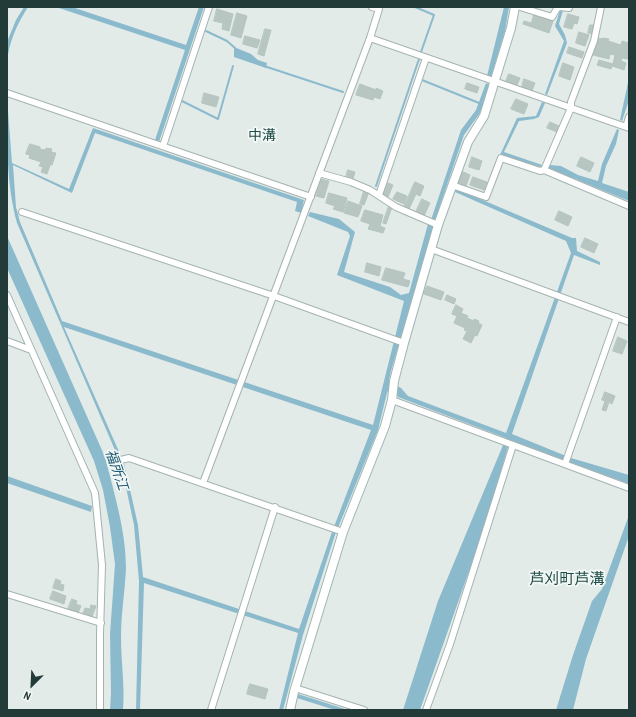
<!DOCTYPE html>
<meta charset="utf-8">
<style>
body{margin:0}
#map{position:relative;width:636px;height:717px;overflow:hidden;background:#e2ebe8;font-family:"Archivo Narrow",sans-serif}
canvas{display:block}
.frame{position:absolute;inset:0;border:8px solid #233b38;pointer-events:none}
.north{position:absolute;left:12px;top:665px;width:40px;height:40px;-webkit-text-stroke:3px #f2f8f6;paint-order:stroke;rotate:204deg;font-size:11px;font-weight:700;line-height:16px;text-align:center;color:#233b38}
.north::after{content:'';display:block;margin:auto;width:14px;height:18px;background:#233b38;clip-path:polygon(50% 0,100% 100%,50% 72%,0 100%)}
</style>
<div id="map">
<canvas width="636" height="717"></canvas>
<div class="frame"></div>
<div class="north">N</div>
</div>
<script>
const context = document.querySelector('canvas').getContext('2d');
context.lineJoin = 'round';
function fillPath(path, color) {
  context.fillStyle = color;
  context.fill(path, 'evenodd');
}
function stroke(path, color, width, dash) {
  context.strokeStyle = color;
  context.lineWidth = width;
  context.lineCap = dash ? 'butt' : 'round';
  context.setLineDash(dash || []);
  context.stroke(path);
}
function drawText(font, color, halo, rows, align = 'center') {
  context.font = font + ' "Archivo Narrow","Noto Sans JP",sans-serif';
  context.lineWidth = 3.5;
  context.setLineDash([]);
  context.textBaseline = 'middle';
  context.strokeStyle = halo;
  context.fillStyle = color;
  for (const [text, x, y, turn = 0] of rows) {
    context.save();
    context.translate(x, y);
    context.rotate((+turn || 0) * Math.PI / 180);
    context.textAlign = isNaN(turn) ? turn : align;
    if (halo) context.strokeText(text, 0, 0);
    context.fillText(text, 0, 0);
    context.restore();
  }
}
fillPath(new Path2D(`
 M24 7H28C17 24 9 42 7 62 6 72 8 82 7 90V42L16 20Z
 M56 7H72L186 45 199 7H204L159 142 155 140 185 50Z
 M504 7H509L505 31 491 77 487 76Z
 M561 7H564L559 24 565 35 567 43 547 95 545 94 564 41 555 26Z
 M234 47 251 54 258 60 267 63 266 68 234 57Z
 M629 78V100L622 121 620 120Z
 M486 83 490 85 480 113 464 135 435 220H431L461 130 476 110Z
 M7 98 12 163 69 189 93 128 304 200 301 213 295 211 297 202 95 133 72 193 13 165 16 207 20 222 62 321 373 425 404 301 337 275 350 236 348 232 308 216 310 212 339 219 355 232 344 272 390 287 401 295 409 293 428 224 432 226 433 228 391 371 389 381 401 388 408 396 506 433 571 253 566 241 455 192 456 189 485 201 572 238H576L577 251 600 262V265L574 255 512 434 571 458 629 475V484L510 440 486 523 420 710H403L438 601 506 438 398 397 396 392 389 388 387 393 378 430 335 535 303 635 283 710H279L298 633 144 583 140 710H136L139 581 134 525 121 464 17 223C6 183 7 140 7 98ZM64 327 371 430 332 532 299 629 143 577 138 525 124 463Z
 M542 102 545 103 539 117 534 119 519 121 504 152 542 165 541 167 500 155 517 118 536 116Z
 M617 129 619 130 616 144 606 166 602 183 629 192V201L548 168 550 165 561 166 578 175 598 181 602 164Z
 M7 236 105 457C114 493 126 531 126 568 125 591 121 614 121 637 121 662 125 686 123 710H110L111 692 110 634 115 564 110 527 103 490 94 461 7 268Z
 M7 476 92 506 91 512 7 483Z
 M629 515V536L586 659 573 710H556L573 655 592 601 602 589Z
 M298 694 348 710H335L297 698Z`), '#8cbacd');
stroke(new Path2D(`
 M415 7 434 15 421 52
 M206 31 227 41 235 48
 M264 66 343 92
 M422 80 479 103
 M182 101 218 119 233 66
 M376 186 419 59`), '#8cbacd', 2);
const building = new Path2D(`
 M217 9 233 14 229 31 222 29 223 23 214 21Z
 M237 13 247 16 241 38 231 35Z
 M568 14 579 17 577 24 574 23 572 29 564 27Z
 M534 15 553 21 549 33 523 24 524 21 531 23Z
 M590 25H594L592 34 588 33Z
 M265 29 271 30 264 56 258 54Z
 M579 32 589 35 585 46 576 43Z
 M245 36 260 40 257 48 243 44Z
 M598 38 602 39 603 38 609 39 608 41 621 45 622 41 629 43 628 59 622 58 621 61 626 63 624 70 612 66 611 69 597 65 599 60 613 64 615 55 610 54 609 59 593 55Z
 M569 47 584 52 582 58 567 53Z
 M563 63 574 67 570 80 559 76Z
 M509 74 520 78 517 85 506 81Z
 M524 79 535 83 532 91 522 87Z
 M467 83 479 87 477 93 465 89Z
 M360 84 376 90V88L383 91 380 99 374 97 373 100 356 95Z
 M204 93 219 97 216 107 202 103Z
 M516 99 528 104 524 114 511 109Z
 M550 122 559 126 557 132 547 128Z
 M30 144 40 147V149L46 150V148L52 149 51 152 56 153 52 165H50L47 174 41 172 43 167 39 166 41 162 29 158 30 155 26 154Z
 M472 157 482 161 479 170 469 167Z
 M581 157 594 163 590 172 577 166Z
 M348 170 355 172 353 179 346 177Z
 M461 171 470 175 466 186 457 182Z
 M473 177 487 182 484 190 470 185Z
 M321 179 329 181 324 198 316 196Z
 M415 182 424 186 420 196 416 194 409 209 404 207Z
 M388 183 393 185 388 197 382 195Z
 M364 191 369 192 364 205 360 204Z
 M397 192 407 196 404 204 393 199Z
 M329 193 347 198 343 212 333 209 335 206 326 203Z
 M422 199 430 203 424 216 416 212Z
 M348 201 362 206 358 217 344 213Z
 M389 206 392 207 386 224 383 223Z
 M365 210 383 215 380 226 385 228 383 233 368 229 370 224 361 221Z
 M559 211 572 217 568 226 555 220Z
 M585 238 598 244 594 253 581 247Z
 M367 263 381 267 379 276 365 272Z
 M386 268 405 273 403 279 410 281 408 287 382 280Z
 M427 286 444 292 441 300 424 294Z
 M447 295 456 299 454 304 445 300Z
 M456 305 463 309 461 313 468 316 467 318 474 321V319L479 321 478 323 482 325 477 336 475 335 471 343 463 339 467 331 464 330 465 328 454 323 457 316 452 314Z
 M618 337 627 341 622 354 613 351Z
 M605 392 615 396 612 404 609 402 606 411 602 410 605 401 602 400Z
 M56 579 61 581 60 584 64 585 63 591 53 588Z
 M53 591 66 596 64 604 50 599Z
 M72 599 77 601 76 604 81 606 78 613 68 609Z
 M91 605 96 606 92 617 83 613 85 608 90 609Z
 M250 684 268 689 265 699 247 694Z`);
fillPath(building, '#b7c6c1');
stroke(building, '#b4c4c0', 1);
const street = new Path2D(`
 M520 7 552 17 558 7
 M560 7 569 8
 M370 38 629 128
 M7 93 311 197
 M626 127 629 117
 M163 146 209 7
 M544 170 629 206
 M319 173 351 182 370 190 396 207 438 225
 M452 185 486 197 501 158 540 171 544 170 571 108V102L594 41 601 7
 M379 195 426 58
 M22 212 274 296 404 343
 M431 249 629 322
 M7 295 95 493 102 565 100 634V710
 M7 341 31 350
 M392 400 629 488
 M117 461 129 458 343 532
 M565 464 617 317
 M203 483 370 38 379 9 372 7
 M7 594 101 623
 M295 688 364 710
 M211 710 275 507
 M426 710 450 644 513 445`);
const secondary = new Path2D(`
 M290 710 294 692 343 532 385 426 392 400 394 381 404 343 438 225 468 142 484 116 511 28 515 7`);
stroke(street, '#a5b3b0', 8);
stroke(secondary, '#a1b6b1', 10);
stroke(street, '#fff', 6);
stroke(secondary, '#fff', 8);
drawText('14px', '#204c47', '#f2f8f6', [
 ["中溝",262,136]
]);
drawText('italic 14px', '#205a73', '#f2f8f6', [
 ["福所江",116,470,71]
]);
drawText('15px', '#204c47', '#f2f8f6', [
 ["芦刈町芦溝",567,580]
]);
</script>
